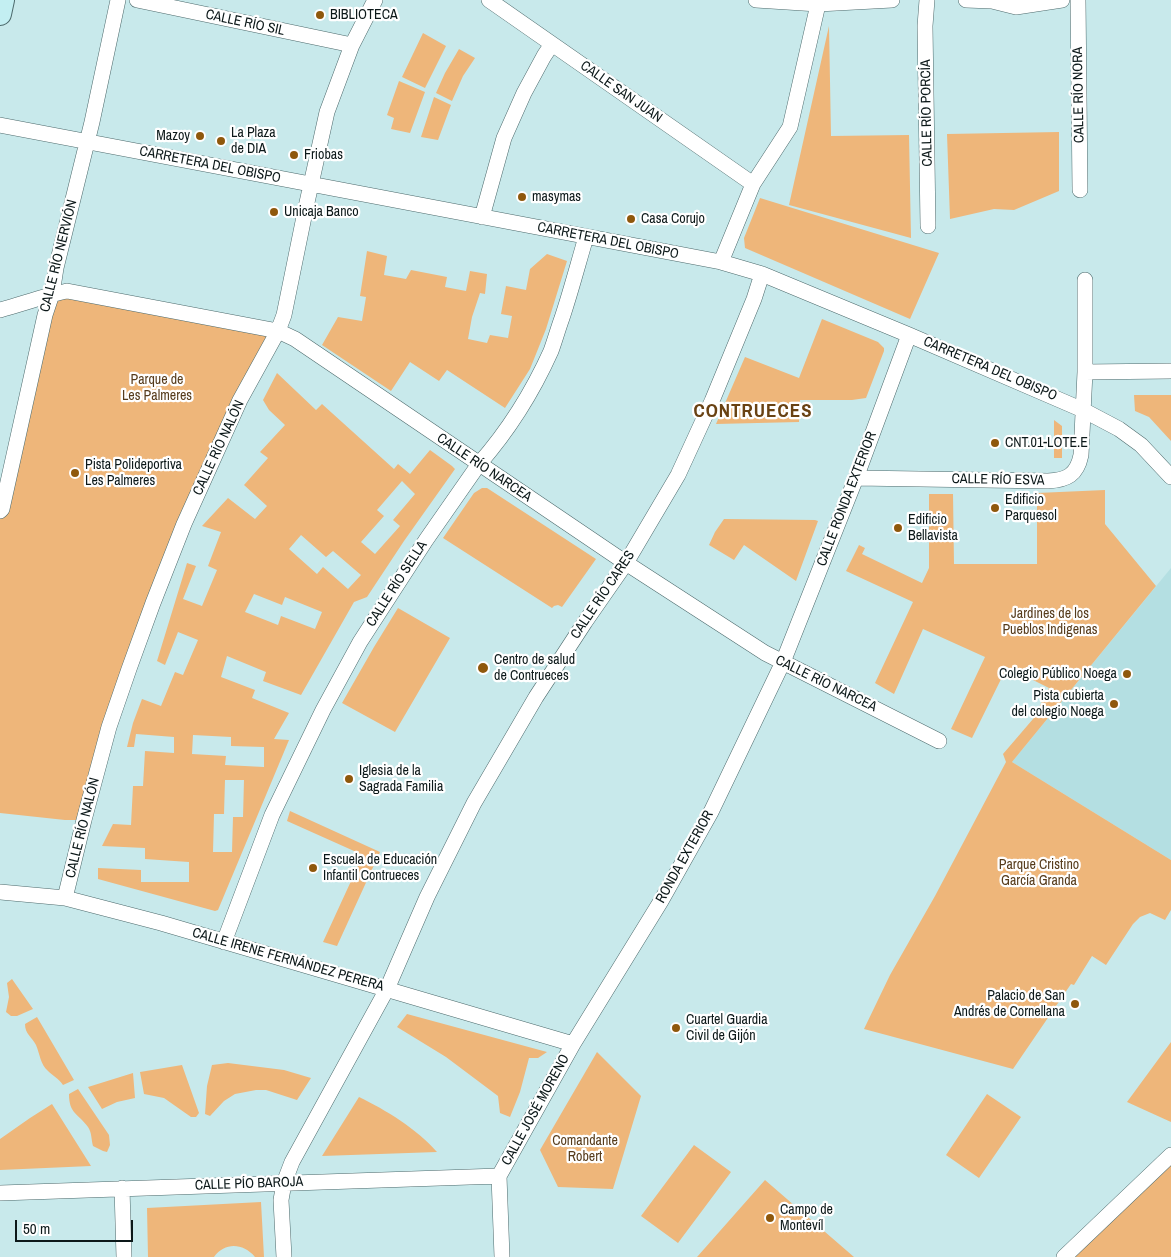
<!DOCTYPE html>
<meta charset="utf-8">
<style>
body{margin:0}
#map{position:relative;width:1171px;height:1257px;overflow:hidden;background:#c8e9eb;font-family:"Archivo Narrow",sans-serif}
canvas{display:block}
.scale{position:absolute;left:15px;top:1220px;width:118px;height:22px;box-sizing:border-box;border:2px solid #0c1819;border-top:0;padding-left:6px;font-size:15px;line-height:18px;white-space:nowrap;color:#0c1819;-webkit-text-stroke:4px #fff;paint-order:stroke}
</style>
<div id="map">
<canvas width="1171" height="1257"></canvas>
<div class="scale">50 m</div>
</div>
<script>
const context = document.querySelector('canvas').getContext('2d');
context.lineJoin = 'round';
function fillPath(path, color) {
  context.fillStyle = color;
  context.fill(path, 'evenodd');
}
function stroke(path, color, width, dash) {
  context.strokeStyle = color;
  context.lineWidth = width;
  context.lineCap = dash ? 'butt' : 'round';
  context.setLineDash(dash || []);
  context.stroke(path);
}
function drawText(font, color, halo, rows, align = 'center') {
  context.font = font + ' "Archivo Narrow",sans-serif';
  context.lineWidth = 4.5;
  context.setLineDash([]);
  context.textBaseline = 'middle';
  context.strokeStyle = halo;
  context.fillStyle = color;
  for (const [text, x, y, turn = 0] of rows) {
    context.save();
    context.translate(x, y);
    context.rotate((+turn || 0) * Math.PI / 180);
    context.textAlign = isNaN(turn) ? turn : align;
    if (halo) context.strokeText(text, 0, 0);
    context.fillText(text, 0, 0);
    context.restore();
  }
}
fillPath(new Path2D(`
 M1171 568V860L1012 762Z`), '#b4dfe2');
fillPath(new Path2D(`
 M829 26 831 136 909 135 911 238 789 205Z
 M423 33 446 46 425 88 402 77Z
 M459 49 475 58 463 76 452 101 436 93 445 73Z
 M399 81 425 92 410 133 391 129 394 118 387 115Z
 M434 97 451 105 438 140 421 137Z
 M1059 132V191L1014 210 994 209 950 219 947 134Z
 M760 198 939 253 910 319 745 248 744 238Z
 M367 251 387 256 384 275 406 279 411 270 447 277 445 287 466 291 470 271 487 274 485 294 480 293 472 317 468 339 487 343 490 335 508 338 512 316 501 314 506 286 526 290 530 269 547 254 567 261 546 329 530 369 505 408 447 370 439 381 410 362 391 391 322 345 338 317 362 321 366 297 360 296Z
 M52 294 278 331 184 524 84 820H65L0 813V511Z
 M822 319 878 342 884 348V351L866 398 852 400H800L799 422 716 424 745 357 799 378Z
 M277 373 316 410 322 404 394 469 398 464 410 474 430 450 452 466 455 469 404 541 367 597 354 602 301 695 263 681 266 672 227 656 221 677 255 690 252 698 289 713 274 739 289 740 218 910 215 911 98 879V868L141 870V882H189V862L145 859V848L102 846 113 824 131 825 133 786H143L145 751 174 753V737L136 734 134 747H127L133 723 142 699 161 706 175 672 183 675 198 640 178 632 165 665 157 661 187 563 196 566 183 599 202 606 217 570 208 566 221 532 202 526 228 498 255 519 267 506 244 485 268 458 260 452 285 425 269 410 263 400ZM402 481 415 494 393 520 400 526 375 554 361 542 384 516 377 510ZM301 535 326 557 333 551 361 575 348 589 323 567 317 574 289 549ZM254 594 282 605 285 597 322 612 315 629 281 616 278 625 245 612ZM193 735 231 737V746L264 747V767L225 765 226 756 192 754ZM225 780H244L243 817H233L232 852H213L214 814H224Z
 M1134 395H1171V441L1149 417 1135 411Z
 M1054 420 1062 426V458H1054Z
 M482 488H487L596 559 562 607 558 605 554 606 552 608 443 538 474 493Z
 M1105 490V524L1156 586 1012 762 1171 860V910L1165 920 1150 913 1140 917 1133 924 1106 965 1092 956 1074 985 1071 984 1013 1069 864 1029 890 975 935 896 1006 762 1003 754 1033 719 1049 688 1007 667 972 738 951 729 985 657 923 629 894 694 875 683 913 602 846 571 859 545 865 548 862 554 922 583 929 568V494H953L954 564H1037V493Z
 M724 519 815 520 818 521 796 581 744 545 734 560 709 545 715 532Z
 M398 608 450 638 395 732 342 703 374 647Z
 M290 811 380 852 337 946 323 942 363 855 287 821Z
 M12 979 33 1009 17 1016H11L6 1012 9 997 7 983Z
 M407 1014 547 1052 538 1058H529L520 1092 510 1117 500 1113 498 1096 446 1057 397 1027Z
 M37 1017 74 1080 63 1085C58 1078 53 1076 48 1071 40 1064 40 1054 36 1045 32 1037 25 1034 25 1024Z
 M1171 1042V1122L1127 1102Z
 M597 1052 641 1096 613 1189 558 1187 540 1150Z
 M228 1063 284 1070 311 1078 297 1100 266 1090H256L235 1094 224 1101 210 1116 205 1114 207 1086 212 1065Z
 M182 1065 199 1113 196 1117H191L164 1098 144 1094 140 1072Z
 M133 1073 135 1098 117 1102 102 1109 88 1087Z
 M78 1089 109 1135 110 1145 107 1152 103 1151 93 1146C91 1139 92 1133 88 1127 78 1113 69 1114 69 1094Z
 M987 1094 1021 1117 979 1178 946 1155Z
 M359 1097C386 1110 417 1129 437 1152L322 1156Z
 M52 1104 91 1166 0 1170V1139L30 1118Z
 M694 1145 731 1172 678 1243 641 1216Z
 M1171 1165V1257H1074Z
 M765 1180 854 1257H697Z
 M261 1202 264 1257H255C243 1243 225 1242 214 1257H148L147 1208Z`), '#eeb67a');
const minor = new Path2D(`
 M137 0 352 45
 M489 0 753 184
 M756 0 818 4 892 0
 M927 0 925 26 928 226
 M966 0 992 1 1016 7 1062 0
 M1078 0 1080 190
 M0 125 721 262 762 274 909 335 1083 410 1119 429 1141 445 1171 477
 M482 217 504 138 524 93 544 56 552 44
 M721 262 753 184 790 127 819 0
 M0 310C22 304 44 296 67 291L278 331 295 339 626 563 765 653 939 741
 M1085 372 1171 371
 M856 478 1048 481C1067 480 1077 475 1081 455L1085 372V280
 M0 511 2 509 45 315 52 294 56 268 92 122 118 0
 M0 892 65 898 161 923 573 1044
 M65 898 84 820 109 727 129 669 153 603 184 524 240 400 278 331 284 315 306 207 327 112 352 45 375 0
 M224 942 272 815 323 710 360 642 426 540 479 464C508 431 533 391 551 351 555 340 558 329 562 318 571 291 578 264 586 237
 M499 1176 573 1044 661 901 711 812 783 662 856 478 909 335
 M499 1176 502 1257
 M122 1188 124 1257
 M0 1193 499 1176
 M284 1257 281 1200 284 1183 292 1162 387 989 427 897 474 803 536 697 585 622 626 563 678 475 712 401 754 299 762 274
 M1064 1257 1171 1155`);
const secondary = new Path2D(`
 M0 14 3 0`);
stroke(minor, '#4d6a6c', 16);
stroke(secondary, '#4d6a6c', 24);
stroke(minor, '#fff', 15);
stroke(secondary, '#c3eff2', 22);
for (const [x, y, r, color] of [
 [320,15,5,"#8f580c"],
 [200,136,5,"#8f580c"],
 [221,141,5,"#8f580c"],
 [294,155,5,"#8f580c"],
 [522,197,5,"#8f580c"],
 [274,212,5,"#8f580c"],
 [631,219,5,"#8f580c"],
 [995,443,5,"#8f580c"],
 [75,473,5,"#8f580c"],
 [995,508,5,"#8f580c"],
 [898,528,5,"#8f580c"],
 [483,668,6,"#8f580c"],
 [1127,674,5,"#8f580c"],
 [1114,704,5,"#8f580c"],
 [349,779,5,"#8f580c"],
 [313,868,5,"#8f580c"],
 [1075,1004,5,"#8f580c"],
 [676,1028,5,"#8f580c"],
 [770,1218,5,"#8f580c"]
]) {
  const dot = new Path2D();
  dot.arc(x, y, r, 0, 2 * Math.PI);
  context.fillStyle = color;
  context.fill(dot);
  stroke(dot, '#fff', 2);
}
drawText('14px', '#0c1819', '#fff', [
 ["BIBLIOTECA",330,15],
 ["La Plaza",231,133],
 ["de DIA",231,149],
 ["Mazoy",190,136,"right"],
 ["Friobas",304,155],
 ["masymas",532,197],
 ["Unicaja Banco",284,212],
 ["Casa Corujo",641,219],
 ["CNT.01-LOTE.E",1005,443],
 ["Pista Polideportiva",85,465],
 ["Les Palmeres",85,481],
 ["Edificio",1005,500],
 ["Parquesol",1005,516],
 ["Edificio",908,520],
 ["Bellavista",908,536],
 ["Centro de salud",494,660],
 ["de Contrueces",494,676],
 ["Colegio Público Noega",1117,674,"right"],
 ["Pista cubierta",1104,696,"right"],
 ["del colegio Noega",1104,712,"right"],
 ["Iglesia de la",359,771],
 ["Sagrada Familia",359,787],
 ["Escuela de Educación",323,860],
 ["Infantil Contrueces",323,876],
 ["Palacio de San",1065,996,"right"],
 ["Andrés de Cornellana",1065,1012,"right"],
 ["Cuartel Guardia",686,1020],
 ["Civil de Gijón",686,1036],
 ["Campo de",780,1210],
 ["Montevíl",780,1226]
], 'left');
drawText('14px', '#0c1819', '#fff', [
 ["CALLE RÍO SIL",245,23,12],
 ["CALLE SAN JUAN",621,92,35],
 ["CALLE RÍO NORA",1079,95,-91],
 ["CALLE RÍO PORCÍA",927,113,-91],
 ["CARRETERA DEL OBISPO",210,165,11],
 ["CARRETERA DEL OBISPO",608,241,11],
 ["CALLE RÍO NERVIÓN",59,256,-76],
 ["CARRETERA DEL OBISPO",990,369,23],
 ["CALLE RÍO NALÓN",219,448,-65],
 ["CALLE RÍO NARCEA",484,468,34],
 ["CALLE RÍO ESVA",998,480,1],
 ["CALLE RONDA EXTERIOR",847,499,-69],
 ["CALLE RÍO SELLA",397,584,-57],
 ["CALLE RÍO CARES",603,595,-56],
 ["CALLE RÍO NARCEA",826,684,26],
 ["CALLE RÍO NALÓN",83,828,-76],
 ["RONDA EXTERIOR",685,857,-61],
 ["CALLE IRENE FERNÁNDEZ PERERA",288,960,16],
 ["CALLE JOSÉ MORENO",536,1110,-61],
 ["CALLE PÍO BAROJA",249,1184,-2]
]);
drawText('14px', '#563b1b', '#fff', [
 ["Parque de",157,380],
 ["Les Palmeres",157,396],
 ["Jardines de los",1050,614],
 ["Pueblos Indigenas",1050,630],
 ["Parque Cristino",1039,865],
 ["García Granda",1039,881],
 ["Comandante",585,1141],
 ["Robert",585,1157]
]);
context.letterSpacing = '1px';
drawText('bold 19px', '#694213', '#fff', [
 ["CONTRUECES",753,412]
]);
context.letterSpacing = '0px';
</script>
